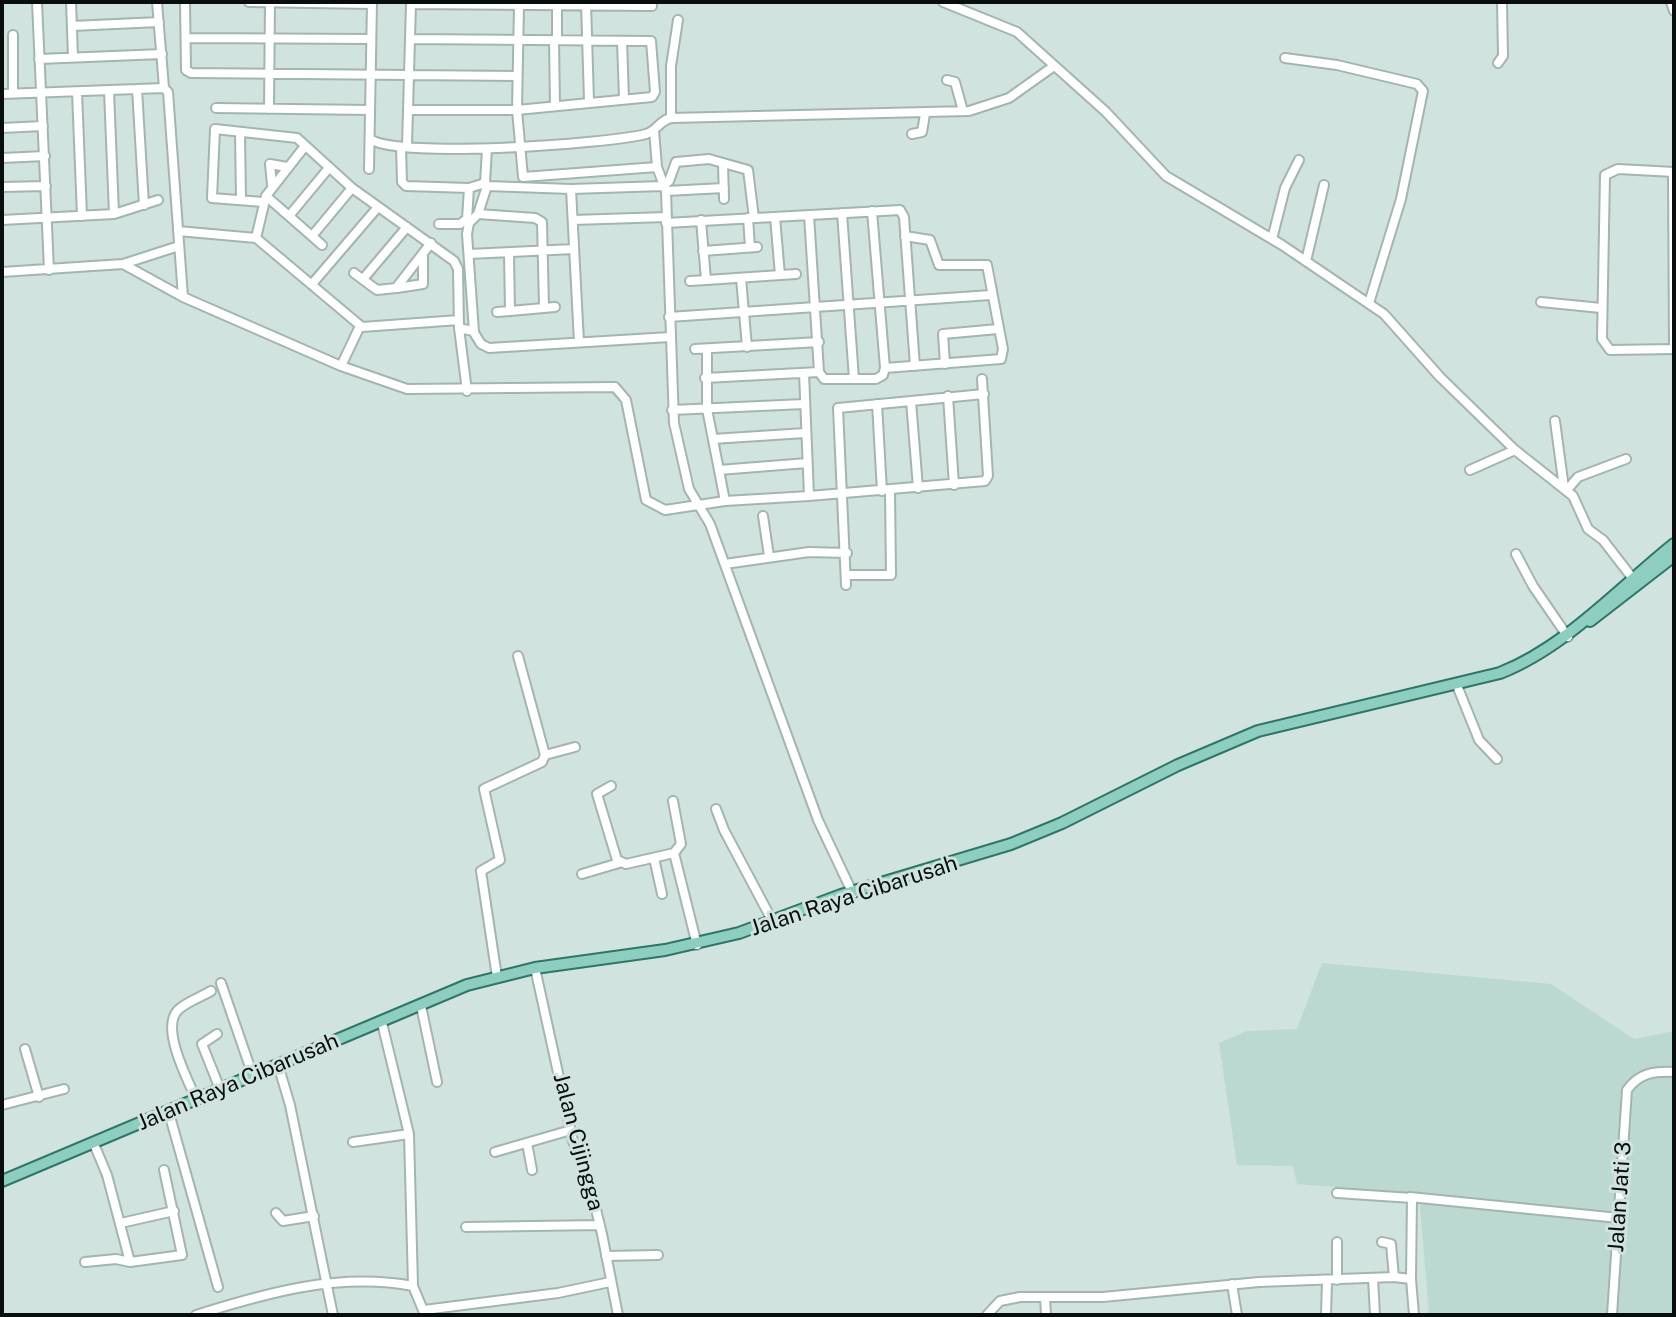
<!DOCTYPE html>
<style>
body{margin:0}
#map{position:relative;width:1676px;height:1317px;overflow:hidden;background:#d0e3de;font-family:"Public Sans",sans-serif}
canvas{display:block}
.frame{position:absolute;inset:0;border:4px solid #080e0d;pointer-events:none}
</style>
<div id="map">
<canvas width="1676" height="1317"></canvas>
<div class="frame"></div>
</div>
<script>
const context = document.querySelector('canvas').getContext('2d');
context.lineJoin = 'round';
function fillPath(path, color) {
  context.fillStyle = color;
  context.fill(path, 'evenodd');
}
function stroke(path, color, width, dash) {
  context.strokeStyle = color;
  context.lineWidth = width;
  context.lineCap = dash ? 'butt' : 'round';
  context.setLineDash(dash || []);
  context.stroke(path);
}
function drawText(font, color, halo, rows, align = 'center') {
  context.font = font + ' "Public Sans",sans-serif';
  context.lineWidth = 6;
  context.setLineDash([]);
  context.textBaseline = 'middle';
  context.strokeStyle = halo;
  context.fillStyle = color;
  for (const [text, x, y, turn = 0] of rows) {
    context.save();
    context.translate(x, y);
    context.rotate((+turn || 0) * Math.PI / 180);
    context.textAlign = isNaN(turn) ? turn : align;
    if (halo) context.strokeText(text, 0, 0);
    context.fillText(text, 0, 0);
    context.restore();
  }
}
fillPath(new Path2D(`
 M1322 963 1551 984 1634 1039 1674 1031V1315H1429L1419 1194 1297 1184 1293 1166 1237 1165 1219 1043 1247 1031 1297 1029Z`), '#bcd9d1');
const minor = new Path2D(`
 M37 2 49 270
 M71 2 73 57
 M157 2 164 88
 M185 2 186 70 191 73 517 76
 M249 2 372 4
 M943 2 1017 32 1106 112 1166 176 1282 245 1384 314 1440 377 1515 450 1573 496 1588 529 1603 540 1637 584
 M1671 2 1674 11
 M586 3 589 101
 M411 4 652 6
 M519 6 517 110 523 177 657 167 654 130
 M72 26 159 22
 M13 35V93
 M186 38 371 39
 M554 40 555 106
 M557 40V6
 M622 41 624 99
 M1285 58 1337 65 1417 84 1423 91 1401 199 1369 303
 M39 59 162 54
 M1498 63 1503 56 1502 2
 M947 80 955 82 963 111
 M137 89 144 205
 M109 91 114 214
 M77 92 82 216
 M2 94 164 88 168 92 183 297
 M216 108 370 110
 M269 109 270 2
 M408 110H517L652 97 655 92 651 41 411 39
 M671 118V66L678 20
 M2 128 43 126
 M240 133 241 199
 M912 134 922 132 925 114
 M370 139C399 159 606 144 646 134 657 131 660 120 671 118L969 111 1009 98 1054 66
 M407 146 411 3
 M401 147 402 182 406 186 469 188
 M2 158 45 156
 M723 163 724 199
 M657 167 666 191 674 423 689 489 710 524 818 820 853 894
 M369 169 372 2
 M1673 172 1674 349 1610 350 1602 339 1605 175 1618 169 1674 172
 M272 185 270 164 287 167
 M2 187 46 186
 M571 189 579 342
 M666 191 724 188
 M266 196 322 245
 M263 202 212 198 215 129 297 138 352 188 454 261 458 269 459 328 467 391
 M872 211 885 368
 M842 213 854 379
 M809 215 819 372 824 379H876L883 375 885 368 1001 359 1003 349 987 265H939L930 240 905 236
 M289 216 328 169
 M775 217 780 275
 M748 218 750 247
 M2 220 114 214 158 200
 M573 220 666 217
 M701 220 706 280 796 274
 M666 223 900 210 904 217 915 366
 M439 224H460L467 219 469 188 485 183 487 149
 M178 231 256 238 362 327 459 320
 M312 236 352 188
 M256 238 266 196 305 146
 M1272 239 1285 188 1299 160
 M703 251 757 247
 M509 253 510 311 555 307
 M469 254 574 249
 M1306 261 1324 185
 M123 264 183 297 341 366 407 389 615 387 626 400 646 500 665 510 725 501 809 496 804 373
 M2 272 123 264 179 246
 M354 273 377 290 396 288 431 243
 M741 278 747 347
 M363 279 407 227
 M690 281 706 280
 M312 284 378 207
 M397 288 423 284V257
 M1541 302 1601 308
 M544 308 542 222 535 218 478 214 487 186 571 189 663 186 669 181 676 162 709 159 748 170 754 218
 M497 312 510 311
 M669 317 991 295
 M459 328 473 331 481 344 489 348 670 337
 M474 332 467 234 469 223 478 214
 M695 349 819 342
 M707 350V409L725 501
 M945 364 943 334 998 329
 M341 366 360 326
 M705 378 819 372
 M948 396 954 485
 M877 404 882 491
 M672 410 804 404
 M1555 421 1564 488
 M713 439 805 433
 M719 470 807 463
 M1470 470 1515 450
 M918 488 911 401 984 394
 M1567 490 1578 477 1626 459
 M809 496 985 481 988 476 982 379
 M763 516 769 556
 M1516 554 1533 586 1568 637
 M725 564 809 552 847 553
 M846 575H891L890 490
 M846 585 838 408 911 401
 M1458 688 1479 740 1497 759
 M545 755 575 747
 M611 786 597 794 617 860 626 864 674 853 697 945
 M673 801 681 844 674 853
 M716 809 724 830 773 922
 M654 858 662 894
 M582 874 619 863
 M535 968 573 1141 591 1189 602 1234 618 1315
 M497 977 481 871 500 860 484 789 542 762 545 755 518 656
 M221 983 253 1076
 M421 1006 437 1082
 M382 1023 409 1134 413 1286
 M217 1034 202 1044 220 1089
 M25 1049 39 1097
 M279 1068 290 1105 333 1315
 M196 1099C188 1080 160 1028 178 1010 186 1002 201 997 211 991
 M2 1105 64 1089
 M169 1113 218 1287
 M353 1142 409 1134
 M527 1143 532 1170
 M94 1144 107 1175 130 1262 182 1255 164 1170
 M495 1152 571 1130
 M1337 1193 1412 1198 1411 1279
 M1410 1197 1619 1218
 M276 1213 283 1221 314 1216
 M121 1223 174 1211
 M466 1227 600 1225
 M1337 1242V1280
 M1382 1242 1391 1244 1394 1277
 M606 1256 658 1255
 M85 1262 116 1259 130 1262
 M1373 1278 1375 1315
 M1232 1284 1237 1315
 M1045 1297 1046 1315
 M424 1310 558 1293 610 1282
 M196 1315C266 1293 339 1272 413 1286L425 1315
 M987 1315 1000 1301 1020 1297H1103L1259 1282 1394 1277 1411 1279 1414 1315
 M1326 1315 1327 1282
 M1612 1315 1627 1090C1639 1073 1654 1071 1674 1072`);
const major = new Path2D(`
 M1590 621 1674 556
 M2 1181 467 985 535 968 665 950 739 933 841 895 1011 844 1062 823 1178 765 1258 731 1500 673C1566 647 1619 588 1674 544`);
stroke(minor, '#a3b5b0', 12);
stroke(major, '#2e7667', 14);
stroke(minor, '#fff', 8);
stroke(major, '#8ecec1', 10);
drawText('22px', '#080e0d', '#d0e3de', [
 ["Jalan Raya Cibarusah",854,896,-18],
 ["Jalan Raya Cibarusah",238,1082,-23],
 ["Jalan Cijingga",578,1142,75],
 ["Jalan Jati 3",1620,1197,-86]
]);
</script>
